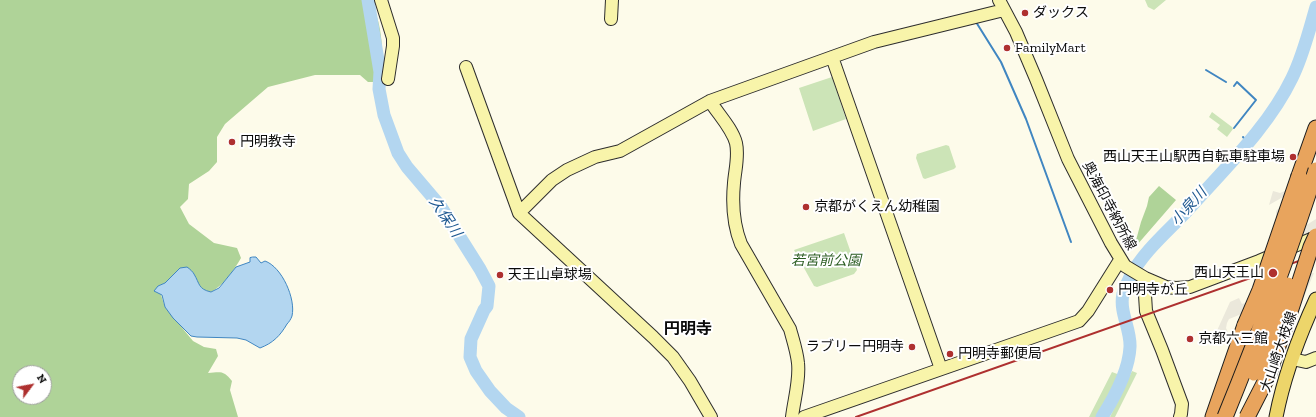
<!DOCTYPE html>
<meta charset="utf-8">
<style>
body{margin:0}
#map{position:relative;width:1316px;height:417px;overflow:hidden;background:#fdfbea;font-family:"Zilla Slab",serif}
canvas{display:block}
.north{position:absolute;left:12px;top:365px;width:40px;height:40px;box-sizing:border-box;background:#fff;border:1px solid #9d9d9d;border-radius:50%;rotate:58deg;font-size:11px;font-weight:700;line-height:16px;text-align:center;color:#0b0b0b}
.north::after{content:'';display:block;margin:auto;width:14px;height:18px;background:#ae302f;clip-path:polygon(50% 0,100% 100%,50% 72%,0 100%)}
</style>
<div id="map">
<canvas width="1316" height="417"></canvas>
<div class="north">N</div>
</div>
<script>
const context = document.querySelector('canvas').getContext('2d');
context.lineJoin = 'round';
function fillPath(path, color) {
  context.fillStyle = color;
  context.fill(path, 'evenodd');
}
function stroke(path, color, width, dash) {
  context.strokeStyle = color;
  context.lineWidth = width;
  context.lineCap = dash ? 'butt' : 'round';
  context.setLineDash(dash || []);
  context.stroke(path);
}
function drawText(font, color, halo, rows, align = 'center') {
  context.font = font + ' "Zilla Slab","Noto Sans JP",serif';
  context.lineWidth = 4;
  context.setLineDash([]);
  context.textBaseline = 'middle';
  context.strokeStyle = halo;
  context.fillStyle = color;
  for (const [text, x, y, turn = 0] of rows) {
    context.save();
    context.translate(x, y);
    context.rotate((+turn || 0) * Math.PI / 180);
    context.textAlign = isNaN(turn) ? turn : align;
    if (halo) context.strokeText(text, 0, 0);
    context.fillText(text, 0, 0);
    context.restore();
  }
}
fillPath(new Path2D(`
 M1145 0H1166L1154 10 1148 7Z
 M832 77 846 119 813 131 799 88Z
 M1212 112 1232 127 1233 129 1227 137 1217 129 1220 125 1209 117Z
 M946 145 949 146 956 167 954 169 925 179 923 178 916 158 917 154Z
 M844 233 857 270 854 274 817 287 814 286 794 250Z
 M1132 371 1137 373 1115 417H1110Z
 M1112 372 1120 375 1119 380 1108 404 1099 417H1089Z`), '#cce4b7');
fillPath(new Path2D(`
 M0 0H369C381 16 385 53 380 72 379 76 375 79 373 82H368L360 75H315L268 87 225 124 217 137V162L209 171 189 184 188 199 180 207 189 224 214 243 237 248 241 258C234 270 223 286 211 292 199 290 198 284 194 274L180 268 165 283 158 286 165 307 193 341 204 347 216 349 218 356 208 373C220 372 224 370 232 381L230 390 238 417H0ZM20 373H44V397H20Z
 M1159 186 1176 200 1137 245 1135 244 1141 222 1147 206 1149 197Z`), '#afd398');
fillPath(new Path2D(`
 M1297 186 1301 190 1283 197 1269 205 1273 191 1280 193Z
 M1285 202 1295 229 1308 224 1316 219V231L1293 240 1279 224 1276 217V211Z
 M1314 273 1298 311 1269 303 1229 319 1227 323 1226 328 1230 337 1226 339 1215 335 1230 302 1239 298 1242 304 1279 290 1305 274Z`), '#ebe8db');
const water = new Path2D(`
 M253 257H256L261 263 265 261C282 267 296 299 292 316 291 319 289 322 287 324 280 336 273 343 260 348L246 340 237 338 197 337 191 336 173 318 165 307 162 295 154 291 158 286 165 283 180 268 187 267C190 269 193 272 194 274 200 284 198 289 211 292L219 288 236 267 250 262V258Z`);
fillPath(water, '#b3d6f0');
stroke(water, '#4086c1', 1);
stroke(new Path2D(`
 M976 22 1001 62 1026 119 1071 242
 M1206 70 1226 82
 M1234 128 1256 100 1237 82 1234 86
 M1243 137 1248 143`), '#4086c1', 2);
stroke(new Path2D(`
 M368 0 380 72 379 89 384 115 398 153 407 167 441 207 480 269 489 286 487 306 484 310 471 339 470 357 476 371 490 391 506 408 519 417
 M1102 417C1114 398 1129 370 1130 347 1131 329 1119 312 1123 294 1124 288 1128 282 1130 277 1143 252 1167 232 1187 211 1223 170 1268 128 1292 78 1303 56 1309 31 1316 7`), '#b3d6f0', 13);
const secondary = new Path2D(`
 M381 0 393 38V46L388 79
 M999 0 1016 32 1036 79 1068 159 1111 243 1125 266 1145 278 1166 287 1176 288 1190 287 1259 261 1316 237
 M611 19 612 0
 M832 57 941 369
 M466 67 519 213 653 337 673 357 690 381 711 417
 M710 101C718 114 732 128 736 143 739 156 735 170 734 183 732 204 733 224 741 244L790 329C793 340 797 352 798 363 800 380 794 400 792 417
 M519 213 552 180 567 170 595 157 620 151 710 101 874 42 1004 10
 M1149 280 1145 295 1146 311 1162 350 1182 404 1181 414 1180 417
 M1292 359 1306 362 1316 358
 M804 417 1079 321 1088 311 1120 260`);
const primary = new Path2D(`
 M1276 417C1284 376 1299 336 1316 299`);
const highway = new Path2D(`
 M1299 176 1316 128
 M1213 417 1245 325`);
stroke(secondary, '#2d2d2d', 14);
stroke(primary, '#1c1c1c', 15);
stroke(highway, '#1c1c1c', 17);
stroke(secondary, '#f8f4aa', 12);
stroke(primary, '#edd56a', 13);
stroke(highway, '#e8a45d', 15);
stroke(new Path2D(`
 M856 417 1316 255`), '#ae302f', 2);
const highwayBridge = new Path2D(`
 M1245 325 1260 290 1299 176
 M1254 373 1288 285
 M1225 417C1258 336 1289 254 1316 170
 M1247 417 1268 376 1279 343 1287 321 1311 247 1316 236`);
stroke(highwayBridge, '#1c1c1c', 17, []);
stroke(highwayBridge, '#e8a45d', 15);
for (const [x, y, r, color] of [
 [1025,13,4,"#ae302f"],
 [1007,48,4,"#ae302f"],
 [232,142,4,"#ae302f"],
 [1293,157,4,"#ae302f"],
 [806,207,4,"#ae302f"],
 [1273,273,5,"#ae302f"],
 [500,275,4,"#ae302f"],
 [1110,290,4,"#ae302f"],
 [1190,339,4,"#ae302f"],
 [912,347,4,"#ae302f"],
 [950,354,4,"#ae302f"]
]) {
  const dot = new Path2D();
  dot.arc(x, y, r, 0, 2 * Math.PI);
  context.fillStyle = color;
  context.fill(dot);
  stroke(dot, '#fff', 1.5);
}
drawText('14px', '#0b0b0b', '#fff', [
 ["ダックス",1033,13],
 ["FamilyMart",1015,48],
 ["円明教寺",240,142],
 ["西山天王山駅西自転車駐車場",1285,157,"right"],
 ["京都がくえん幼稚園",814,207],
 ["西山天王山",1264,273,"right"],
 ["天王山卓球場",508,275],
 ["円明寺が丘",1118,290],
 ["京都六三館",1198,339],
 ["ラブリー円明寺",904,347,"right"],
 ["円明寺郵便局",958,354]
], 'left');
drawText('14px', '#0b0b0b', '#fff', [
 ["奥海印寺納所線",1109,206,62],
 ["大山崎大枝線",1279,352,-71]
]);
drawText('italic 14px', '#2a5c21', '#fff', [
 ["若宮前公園",826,261]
]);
drawText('italic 15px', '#1f5991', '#fff', [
 ["小泉川",1189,207,-48],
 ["久保川",445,217,56]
]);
drawText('bold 16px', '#0b0b0b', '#fff', [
 ["円明寺",688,329]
]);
</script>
